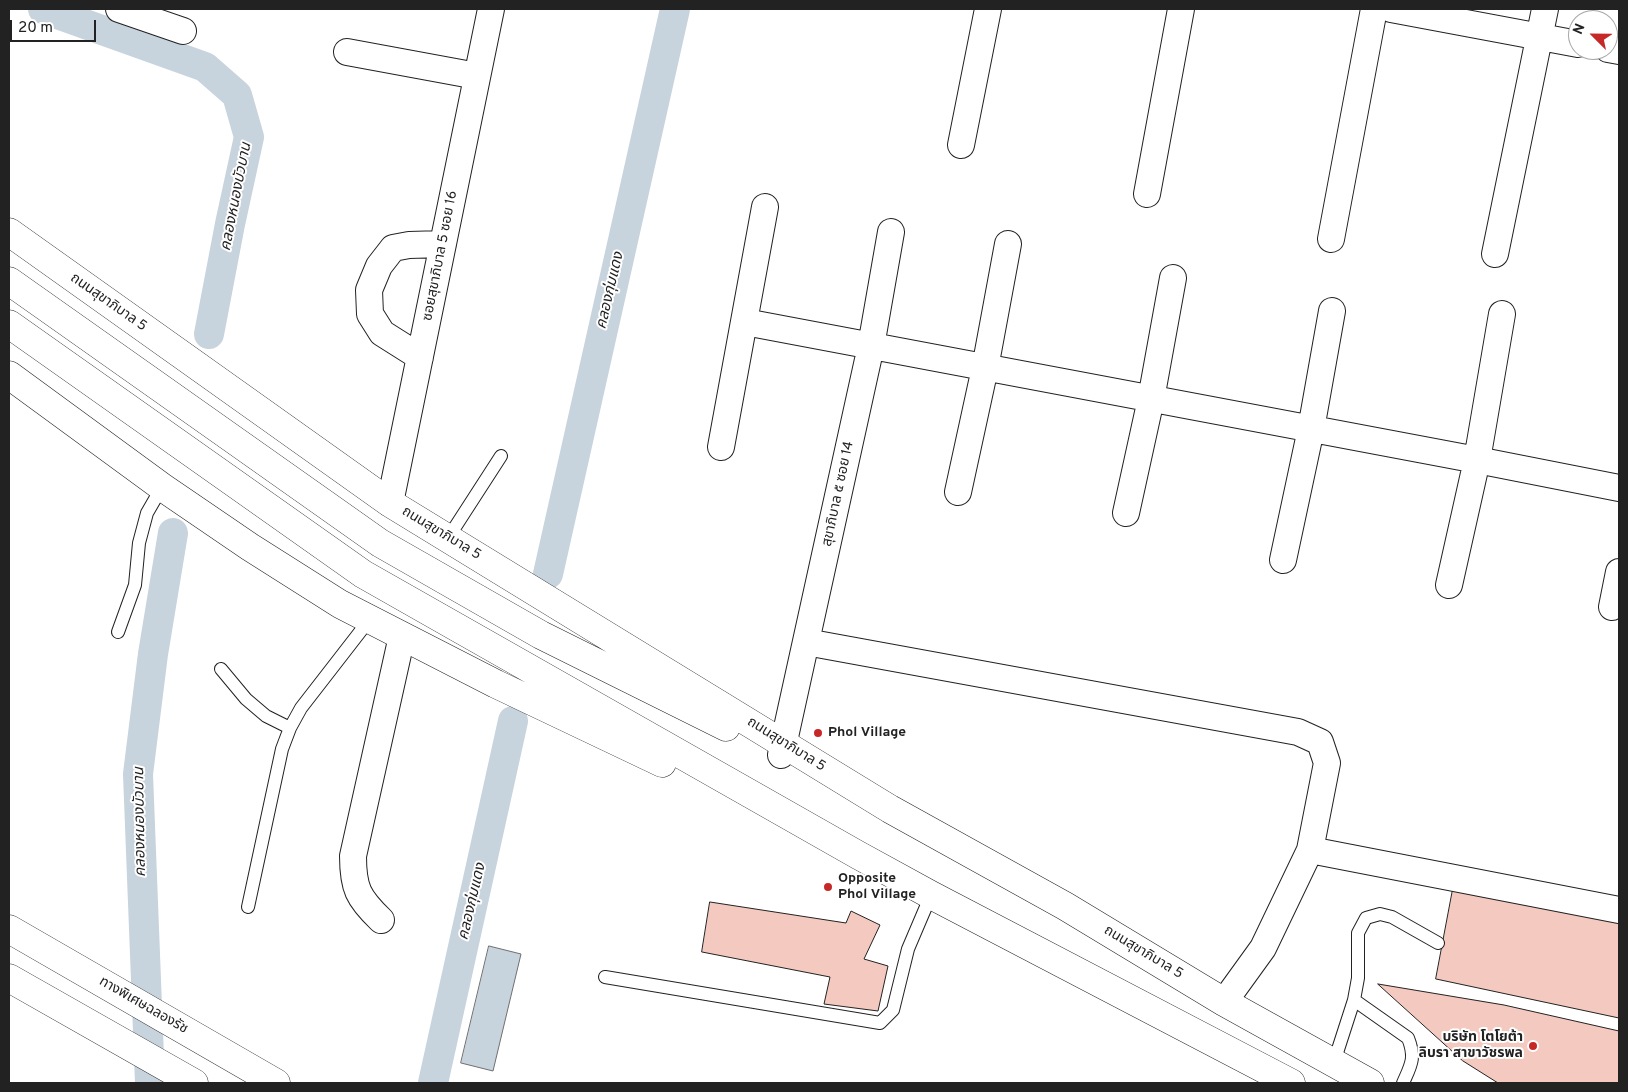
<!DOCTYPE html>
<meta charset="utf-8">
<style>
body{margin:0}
#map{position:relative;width:1628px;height:1092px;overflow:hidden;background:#fff;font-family:Overpass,sans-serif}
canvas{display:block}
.frame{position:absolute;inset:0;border:10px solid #222;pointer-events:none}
.north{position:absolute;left:1568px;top:10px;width:50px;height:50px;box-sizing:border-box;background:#fff;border:1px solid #a7a7a7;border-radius:50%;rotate:293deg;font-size:14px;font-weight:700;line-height:20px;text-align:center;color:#222}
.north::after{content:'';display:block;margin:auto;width:18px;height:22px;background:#c62828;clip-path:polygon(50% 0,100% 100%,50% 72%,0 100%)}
.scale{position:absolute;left:10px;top:20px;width:86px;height:22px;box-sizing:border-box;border:2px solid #222;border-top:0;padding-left:6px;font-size:15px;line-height:18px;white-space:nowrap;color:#222;-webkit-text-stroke:4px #fff;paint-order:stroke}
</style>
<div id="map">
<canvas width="1628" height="1092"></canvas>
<div class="frame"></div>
<div class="north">N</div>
<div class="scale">20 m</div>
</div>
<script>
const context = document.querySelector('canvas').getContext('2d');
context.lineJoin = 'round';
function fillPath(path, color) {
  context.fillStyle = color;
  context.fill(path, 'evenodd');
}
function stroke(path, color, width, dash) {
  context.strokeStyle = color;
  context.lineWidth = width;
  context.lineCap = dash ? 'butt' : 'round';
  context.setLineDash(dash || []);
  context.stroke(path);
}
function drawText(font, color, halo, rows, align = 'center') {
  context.font = font + ' Overpass,"Noto Sans Thai",sans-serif';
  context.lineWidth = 4;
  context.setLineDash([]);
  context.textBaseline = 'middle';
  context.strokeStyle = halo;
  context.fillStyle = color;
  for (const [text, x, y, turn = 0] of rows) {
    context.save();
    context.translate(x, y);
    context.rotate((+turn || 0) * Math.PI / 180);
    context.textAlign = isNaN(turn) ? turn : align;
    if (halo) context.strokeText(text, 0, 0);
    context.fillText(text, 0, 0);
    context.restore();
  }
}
const water = new Path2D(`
 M489 946 521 954 493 1071 461 1063Z`);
fillPath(water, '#c7d3dd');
stroke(water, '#6f6f6f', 1);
stroke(new Path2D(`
 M43 9 205 67 237 95 249 137 230 224 209 334
 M548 574 675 9
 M150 1083 138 774 153 654 173 533
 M433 1083 513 721`), '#c7d3dd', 30);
const building = new Path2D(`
 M1453 889 1619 923V1018L1436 979Z
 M710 902 846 923 851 911 880 925 864 959 888 966 878 1011 824 1004 830 977 702 952Z
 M1378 984 1504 1005 1619 1031V1083H1498L1463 1061Z`);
fillPath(building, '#f3c9c0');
stroke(building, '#222', 1);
const lane = new Path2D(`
 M448 538 501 456
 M118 632 135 585 139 543 147 513 162 487
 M221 669 246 699 266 716 290 728
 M248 907 282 749 290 728 301 708 370 619
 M605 977 880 1023 893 1010 908 949 931 895
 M1354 1000 1408 1038C1416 1058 1411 1065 1403 1083
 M1334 1062 1354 1000 1358 978V933L1366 918 1380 914 1392 917 1438 943`);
const street = new Path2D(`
 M119 9 183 31
 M1391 9 1578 44
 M1608 49 1619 51
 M347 52 477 76
 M961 145 988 9
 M1147 194 1181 9
 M1331 239 1374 9
 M1495 254 1545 9
 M745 322 1477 460 1619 488
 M420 357 382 333 370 314 369 290 379 266 393 248 409 245 443 244
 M721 447 765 207
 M958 492 985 368 1008 244
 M390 503 491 9
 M1126 513 1151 399 1173 278
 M1283 560 1311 429 1332 311
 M1449 585 1477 460 1502 314
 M1612 607 1619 572
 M806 642 1298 732 1320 742 1327 763 1310 850 1263 948 1224 1002
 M781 755 871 346 891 232
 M1310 850 1619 910
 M381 920C358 898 353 888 353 856L402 636`);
const secondary = new Path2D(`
 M9 232 390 503 890 809 1065 906 1224 1002 1370 1083
 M9 281 380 543 541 635 726 727
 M9 324 363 574 858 855 931 895 1291 1083
 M9 375 162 487 250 547 340 604 496 684 662 763`);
const highway = new Path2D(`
 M9 929 276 1083
 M9 978 194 1083`);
stroke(lane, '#222', 14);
stroke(street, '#222', 28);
stroke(secondary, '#222', 29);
stroke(highway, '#222', 29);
stroke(lane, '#fff', 12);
stroke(street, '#fff', 26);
stroke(secondary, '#fff', 28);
stroke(highway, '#fff', 28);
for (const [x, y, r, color] of [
 [818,733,5,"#c62828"],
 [828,887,5,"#c62828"],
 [1533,1046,5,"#c62828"]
]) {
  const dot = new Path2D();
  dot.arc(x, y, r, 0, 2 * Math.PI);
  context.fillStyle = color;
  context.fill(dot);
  stroke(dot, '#fff', 2);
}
drawText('14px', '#222', '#fff', [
 ["ซอยสุขาภิบาล 5 ซอย 16",441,256,-79],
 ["ถนนสุขาภิบาล 5",108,303,35],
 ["สุขาภิบาล ๕ ซอย 14",839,494,-78],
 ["ถนนสุขาภิบาล 5",441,534,31],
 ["ถนนสุขาภิบาล 5",786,745,32],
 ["ถนนสุขาภิบาล 5",1143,953,31],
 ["ทางพิเศษฉลองรัช",143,1006,30]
]);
drawText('bold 14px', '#222', '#fff', [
 ["Phol Village",828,733],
 ["Opposite",838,879],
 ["Phol Village",838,895],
 ["บริษัท โตโยต้า",1523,1038,"right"],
 ["ลิบรา สาขาวัชรพล",1523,1054,"right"]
], 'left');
drawText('italic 15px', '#222', '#fff', [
 ["คลองหนองบัวบาน",237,197,-79],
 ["คลองกุ่มแดง",611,291,-77],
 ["คลองหนองบัวบาน",141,822,-91],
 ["คลองกุ่มแดง",473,902,-77]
]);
</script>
